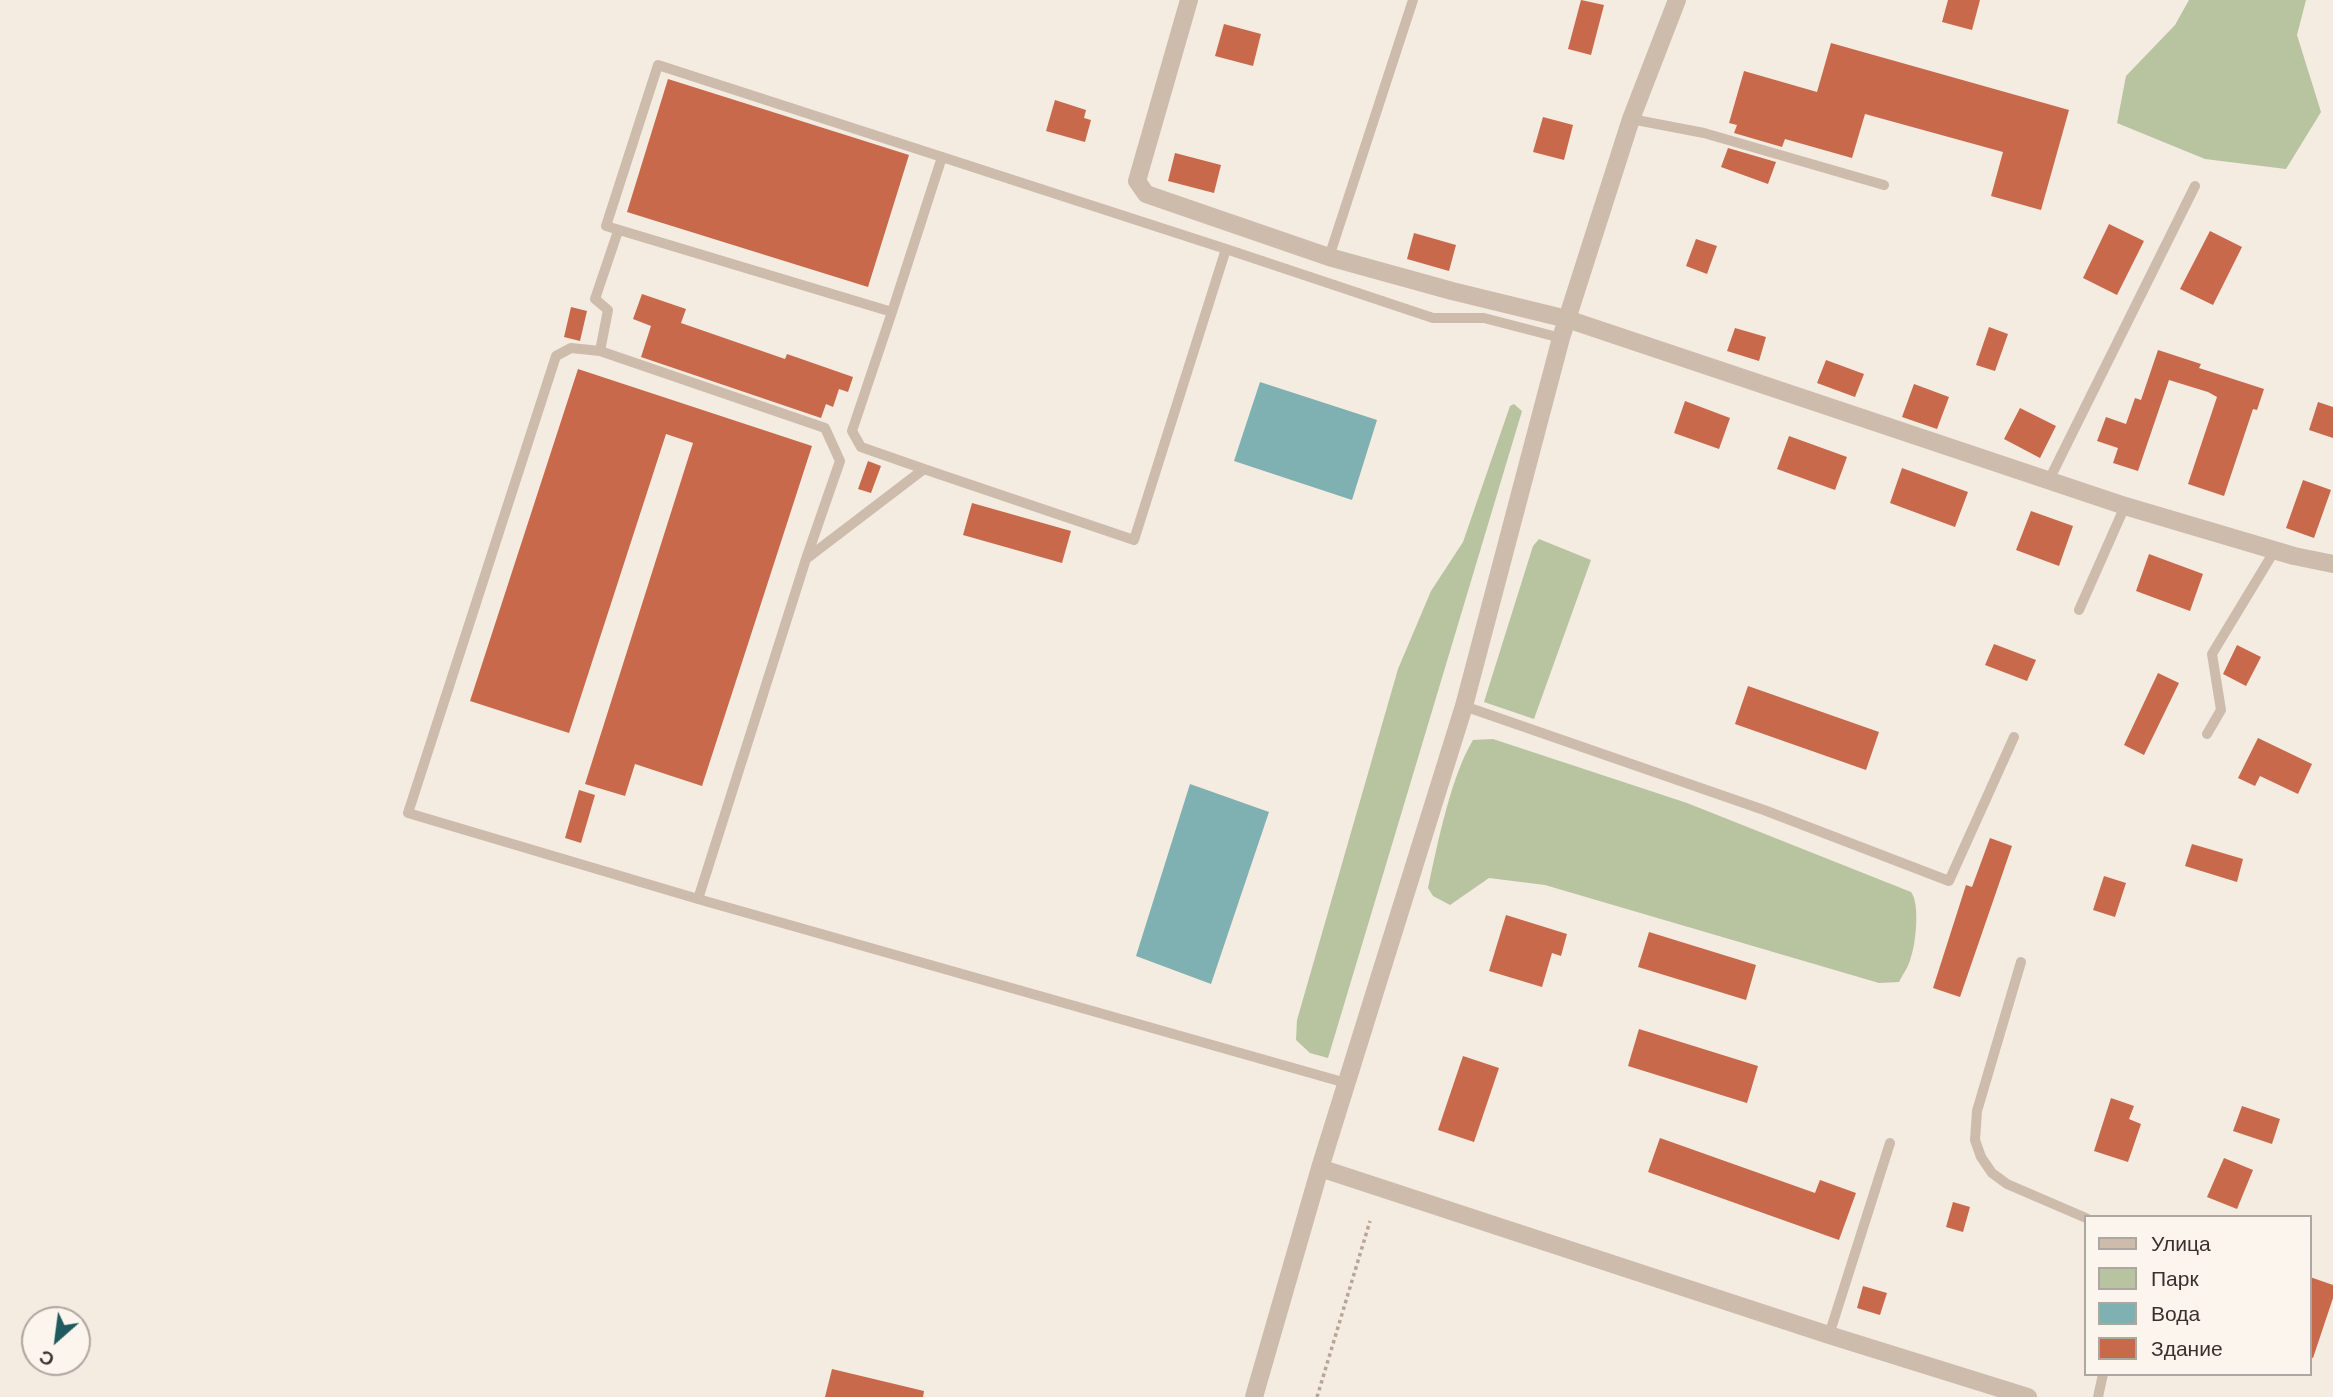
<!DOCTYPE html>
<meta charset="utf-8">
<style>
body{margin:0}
#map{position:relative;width:2333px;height:1397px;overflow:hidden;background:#f4ebe1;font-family:"Work Sans",sans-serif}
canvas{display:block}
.legend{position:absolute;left:2084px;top:1215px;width:228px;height:161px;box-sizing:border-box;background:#fbf5ee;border:2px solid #aea6a0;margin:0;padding:9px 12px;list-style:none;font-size:21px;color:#3b302b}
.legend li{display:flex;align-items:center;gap:14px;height:35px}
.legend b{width:35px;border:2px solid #aea6a0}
.north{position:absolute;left:21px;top:1306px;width:70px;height:70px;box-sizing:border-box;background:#fbf5ee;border:2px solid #aea6a0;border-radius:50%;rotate:208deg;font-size:19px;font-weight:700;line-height:28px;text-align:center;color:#3b302b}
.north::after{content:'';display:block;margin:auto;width:24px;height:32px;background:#1f5a5e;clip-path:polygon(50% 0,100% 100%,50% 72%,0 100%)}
</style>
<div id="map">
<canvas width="2333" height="1397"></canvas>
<ul class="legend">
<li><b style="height:9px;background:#cdbbac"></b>Улица</li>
<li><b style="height:19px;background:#b8c4a0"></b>Парк</li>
<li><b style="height:19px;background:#7fb0b2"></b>Вода</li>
<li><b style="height:19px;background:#c8694b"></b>Здание</li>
</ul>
<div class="north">С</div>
</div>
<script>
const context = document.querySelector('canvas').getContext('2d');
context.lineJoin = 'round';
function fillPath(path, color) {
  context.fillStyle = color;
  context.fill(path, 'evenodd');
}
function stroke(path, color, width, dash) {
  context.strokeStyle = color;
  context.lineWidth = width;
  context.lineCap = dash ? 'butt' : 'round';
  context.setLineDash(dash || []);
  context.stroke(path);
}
fillPath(new Path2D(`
 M2189 0H2306L2297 35 2321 112 2286 169 2205 159 2117 123 2126 76 2175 25Z
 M1514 404 1522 411 1328 1058 1310 1053 1296 1040 1297 1020 1398 669 1431 591 1463 542 1510 406Z
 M1539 539 1591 560 1534 719 1484 702 1533 546Z
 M1493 739 1687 803 1911 892C1920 903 1916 943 1911 957 1909 966 1903 974 1899 982L1879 983 1545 885 1489 878 1450 905 1433 896 1428 888C1437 846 1451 776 1473 740Z`), '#b8c4a0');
fillPath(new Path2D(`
 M1260 382 1377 420 1352 500 1234 461Z
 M1190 784 1269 812 1211 984 1136 956Z`), '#7fb0b2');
fillPath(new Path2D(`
 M1581 0 1604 5 1591 55 1568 49Z
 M1948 0H1980L1972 30 1942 22Z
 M1224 24 1261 34 1253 66 1215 56Z
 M1831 43 2069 110 2041 210 1991 196 2003 152 1865 114 1852 158 1785 139 1782 147 1734 133 1737 125 1729 123 1744 71 1817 92Z
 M668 79 909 155 868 287 627 212Z
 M1055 100 1086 110 1084 118 1091 120 1085 142 1046 131Z
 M1543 117 1573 125 1564 160 1533 152Z
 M1728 148 1776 162 1768 184 1721 167Z
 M1175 153 1221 165 1214 193 1168 181Z
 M2109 224 2144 241 2117 295 2083 278Z
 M2210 231 2242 247 2213 305 2180 289Z
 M1414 233 1456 245 1449 271 1407 259Z
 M1696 239 1717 246 1707 274 1686 266Z
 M642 294 686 309 681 323 785 359 787 354 853 377 848 392 839 389 833 407 826 404 821 418 641 357 651 326 633 319Z
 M571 307 587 311 580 341 564 337Z
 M1989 327 2008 334 1995 371 1976 365Z
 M1735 328 1766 337 1759 361 1727 351Z
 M2158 350 2201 364 2199 368 2264 389 2257 410 2253 409 2224 496 2188 484 2217 397 2208 392 2169 380 2138 471 2113 463 2118 448 2097 441 2106 417 2126 424 2135 398 2141 400Z
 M1826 360 1864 374 1855 397 1817 383Z
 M578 369 812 446 702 786 635 764 625 796 585 784 693 443 666 434 569 733 470 701Z
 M1914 384 1949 397 1937 429 1902 417Z
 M1685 401 1730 418 1719 449 1674 433Z
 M2318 402 2333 407V438L2309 430Z
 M2020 408 2056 426 2040 458 2004 439Z
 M1789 436 1847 457 1835 490 1777 469Z
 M868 461 881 466 871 493 858 489Z
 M1902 468 1968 492 1955 527 1890 503Z
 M2303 480 2331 490 2314 538 2286 528Z
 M972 503 1071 531 1062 563 963 535Z
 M2031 511 2073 526 2059 566 2016 550Z
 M2149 554 2203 574 2190 611 2136 591Z
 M1994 644 2036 660 2027 681 1985 665Z
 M2237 645 2261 657 2246 686 2223 674Z
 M2158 673 2179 683 2144 755 2124 745Z
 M1748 686 1879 732 1866 770 1735 724Z
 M2258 738 2312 764 2298 794 2260 776 2255 786 2238 778Z
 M579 790 595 795 581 843 565 838Z
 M1990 838 2012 846 1960 997 1933 988 1966 885 1972 887Z
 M2192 844 2243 859 2237 882 2185 866Z
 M2104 876 2126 883 2115 917 2093 910Z
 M1506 915 1567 934 1561 956 1552 953 1542 987 1489 971Z
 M1649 932 1756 965 1746 1000 1638 967Z
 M1639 1029 1758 1066 1747 1103 1628 1066Z
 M1463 1056 1499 1068 1474 1142 1438 1130Z
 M2111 1098 2134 1106 2129 1119 2141 1124 2128 1162 2094 1151Z
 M2242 1106 2280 1119 2272 1144 2233 1131Z
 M1660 1138 1815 1193 1820 1180 1856 1193 1839 1240 1648 1172Z
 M2224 1158 2253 1170 2237 1209 2207 1197Z
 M1953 1202 1970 1207 1963 1232 1946 1227Z
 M2310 1277 2333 1285V1298L2313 1358 2310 1357Z
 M1863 1286 1887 1293 1880 1315 1857 1308Z
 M832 1369 924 1391 923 1397H825Z`), '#c8694b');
stroke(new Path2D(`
 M1317 1397 1370 1221`), '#b9a596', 3.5, [3.5, 3.5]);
stroke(new Path2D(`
 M1631 119 1704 133 1884 185
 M1226 249 1433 318H1484L1561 338
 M1329 257 1413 0
 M892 312 852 431 861 447 924 469
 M600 351 608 310 595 299 618 231
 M2049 480 2195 186
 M806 559 924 469 1134 540 1226 249 658 65 606 226 892 312 942 157
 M2079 610 2125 506
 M1464 706 1764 810 1949 881 2014 737
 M2207 734 2221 710 2212 654 2275 550
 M698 899 806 559 840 461 825 428 600 351 571 348 556 356 408 813 698 899 1346 1083
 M2021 962 1977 1111 1975 1140 1981 1157 1992 1173 2007 1184 2086 1218
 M1829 1335 1890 1143
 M2098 1397 2103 1374`), '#cdbbac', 10);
stroke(new Path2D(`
 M1189 0 1137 181 1146 194 1329 257 1452 291 1567 319 2125 506 2294 556 2333 564
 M1320 1168 1829 1335 2028 1397
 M1254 1397 1320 1168 1464 706 1561 338 1631 119 1677 0`), '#cdbbac', 18);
</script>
